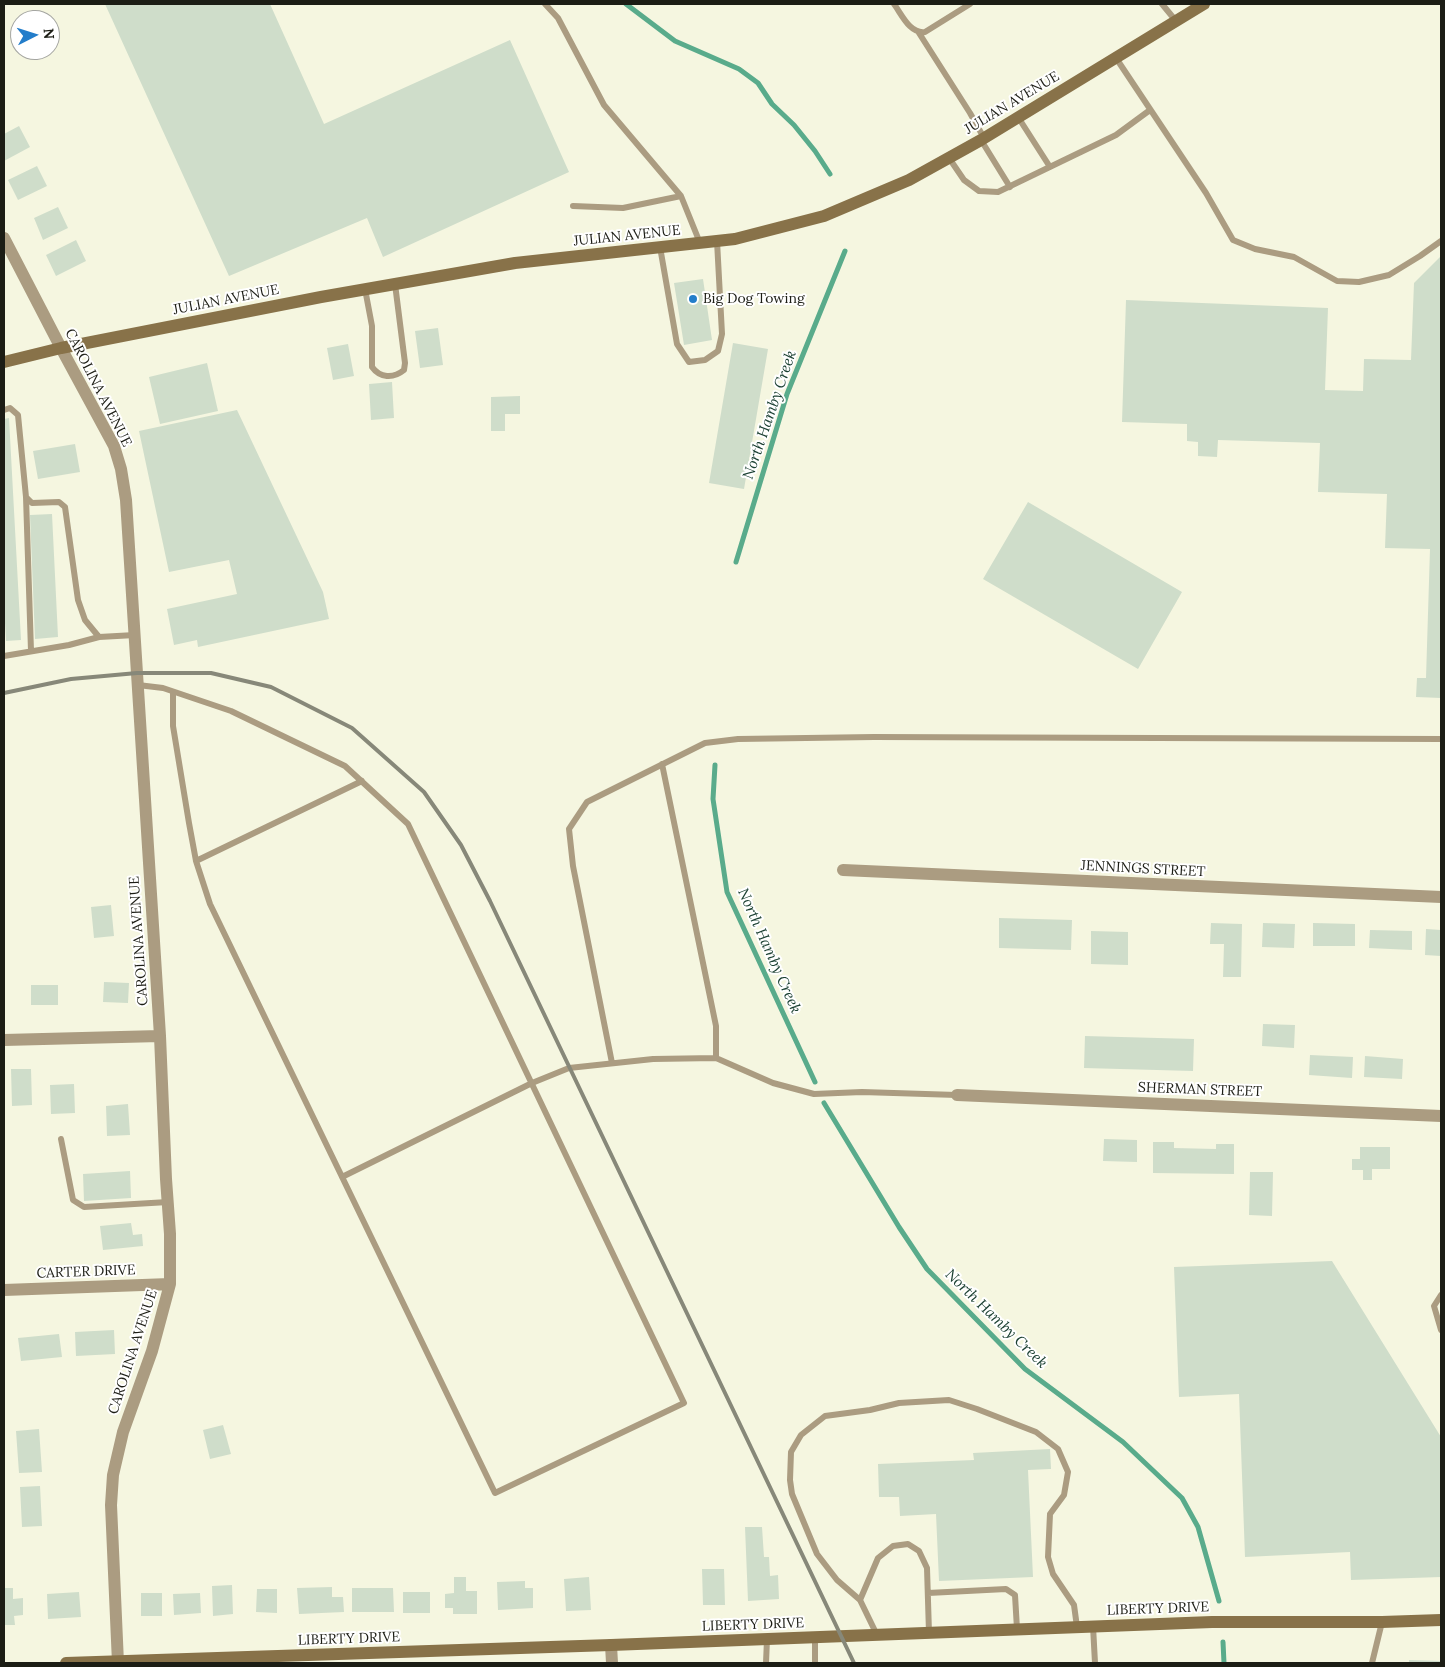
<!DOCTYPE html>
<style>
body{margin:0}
#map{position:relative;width:1445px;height:1667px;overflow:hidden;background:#f5f6e0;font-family:Lora,serif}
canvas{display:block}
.frame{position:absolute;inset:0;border:5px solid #1c1d15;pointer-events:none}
.north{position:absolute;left:10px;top:10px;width:50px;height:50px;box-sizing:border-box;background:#fff;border:1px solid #a4a5a1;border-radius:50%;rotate:85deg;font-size:14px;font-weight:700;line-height:20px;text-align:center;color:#1c1d15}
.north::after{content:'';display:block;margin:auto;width:18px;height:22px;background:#237dca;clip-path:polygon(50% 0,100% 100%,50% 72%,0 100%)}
</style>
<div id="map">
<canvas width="1445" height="1667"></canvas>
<div class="frame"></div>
<div class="north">N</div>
</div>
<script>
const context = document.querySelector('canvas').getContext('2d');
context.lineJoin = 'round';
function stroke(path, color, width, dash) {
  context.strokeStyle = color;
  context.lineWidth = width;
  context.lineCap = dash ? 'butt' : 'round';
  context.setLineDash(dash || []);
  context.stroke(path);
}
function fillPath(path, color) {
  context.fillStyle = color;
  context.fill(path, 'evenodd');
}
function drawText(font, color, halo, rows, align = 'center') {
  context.font = font + ' Lora,serif';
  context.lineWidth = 4;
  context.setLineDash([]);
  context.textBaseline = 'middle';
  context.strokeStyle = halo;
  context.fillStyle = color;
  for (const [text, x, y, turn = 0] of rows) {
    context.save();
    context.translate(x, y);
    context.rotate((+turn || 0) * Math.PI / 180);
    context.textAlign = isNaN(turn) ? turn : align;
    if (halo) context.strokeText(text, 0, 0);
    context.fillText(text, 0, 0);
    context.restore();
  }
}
stroke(new Path2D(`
 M626 4 675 41 739 69 758 83 772 104 794 125 815 151 830 174
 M736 562 787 394 845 251
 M715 765 713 799 727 892 815 1082
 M824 1103 899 1227 927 1269 1025 1369 1123 1442 1182 1498 1198 1527 1219 1601
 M1223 1642 1224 1663`), '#59ab8b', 5);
fillPath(new Path2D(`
 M105 4H270L324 124 510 40 569 172 383 257 367 218 229 276Z
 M19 126 30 147 4 161V134Z
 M37 166 47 186 18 200 8 180Z
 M58 207 68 228 43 240 34 218Z
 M76 240 86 261 56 276 46 255Z
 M1441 256V698L1416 697 1417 678H1426L1430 549 1385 548 1387 494 1318 492 1320 443 1218 440 1217 457 1198 456V442L1187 441V424L1122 422 1126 300 1328 308 1325 390 1363 391 1364 359 1411 360 1414 283Z
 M703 279 712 340 684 345 674 283Z
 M438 328 443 365 420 368 415 331Z
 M733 343 768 349 744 489 709 483Z
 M348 344 354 376 333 380 327 348Z
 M207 363 218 411 160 424 149 377Z
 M392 382 394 418 371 420 369 384Z
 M520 396V414H505V431H491V397Z
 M237 410 323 592 329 619 198 647 197 640 174 645 167 609 237 594 229 560 169 572 139 431Z
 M9 418 21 640 6 641 4 605V419Z
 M75 444 80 472 38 479 33 451Z
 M1028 502 1182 592 1138 669 983 579Z
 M52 514 58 637 35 639 30 515Z
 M111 905 114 936 94 938 91 907Z
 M999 918 1072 920 1071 950 999 948Z
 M1211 923 1242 924 1241 977H1223L1224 944H1210Z
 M1263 923 1295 924 1294 948 1262 947Z
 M1313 923 1355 924V946H1313Z
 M1426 929 1441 930V956L1425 955Z
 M1370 930 1412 931V950L1369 948Z
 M1091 931 1128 932V965L1091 964Z
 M104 982 129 983 128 1003 103 1002Z
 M31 985H58V1005H31Z
 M1263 1024 1295 1025 1294 1048 1262 1046Z
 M1085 1036 1194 1039 1193 1071 1084 1068Z
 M1310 1055 1353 1057 1352 1078 1309 1075Z
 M1365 1056 1403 1059 1402 1079 1364 1077Z
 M11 1069H31L32 1105 12 1106Z
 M74 1084 75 1113 51 1114 50 1085Z
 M128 1104 130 1135 107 1136 106 1106Z
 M1104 1139 1137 1140V1162L1103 1161Z
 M1153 1142H1174V1148L1216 1149V1144H1234V1174L1153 1173Z
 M1360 1147H1390V1169H1372V1180H1363V1170H1352V1159H1360Z
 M130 1171 131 1198 84 1201 83 1174Z
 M1250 1172H1273L1272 1216 1249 1215Z
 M131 1223 133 1235 142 1234 143 1246 103 1250 100 1226Z
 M1332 1261 1441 1437V1577L1351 1580 1350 1552 1245 1557 1239 1394 1179 1397 1174 1267Z
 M114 1330 115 1354 76 1356 75 1332Z
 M59 1334 62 1357 21 1361 18 1338Z
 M223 1425 231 1454 210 1459 203 1430Z
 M39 1429 42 1472 19 1473 16 1431Z
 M1050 1449 1051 1469 1028 1470 1033 1577 939 1581 936 1514 900 1516 899 1497H879L878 1464 974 1460 973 1453Z
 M40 1486 42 1526 22 1527 20 1487Z
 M745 1527H762L764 1557H769L770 1576 778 1575 779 1599 748 1601Z
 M702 1569H724L725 1605H703Z
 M454 1577H466V1591H477V1614H453V1608H445V1594L454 1593Z
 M589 1577 591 1610 566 1611 564 1579Z
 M525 1581V1588H533V1608L498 1610 497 1582Z
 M232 1585 233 1614 213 1616 212 1586Z
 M332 1587V1597H343L344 1612 299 1614 297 1588Z
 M4 1588H13V1599L23 1598V1615L14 1616 15 1625H4Z
 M352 1588H393L394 1612H352Z
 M257 1589H277V1613L256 1612Z
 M79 1592 81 1617 48 1619 47 1594Z
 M403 1592H430V1613H403Z
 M141 1593H162V1616H141Z
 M200 1593 201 1613 174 1615 173 1594Z
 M1409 1660 1441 1661V1663H1409Z`), '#cfddca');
stroke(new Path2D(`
 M545 4 558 18 604 105 681 196 700 243
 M894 4C902 15 910 34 925 32L970 4
 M1162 4 1176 21
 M919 33 970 113 984 138
 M1116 58 1206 193 1233 240 1255 249 1294 257 1337 281 1359 282 1389 275 1420 256 1441 241
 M1018 117 1050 167
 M981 140 1010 187
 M949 158 964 180 979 191 998 192 1116 135 1150 110
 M573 206 623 208 681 196
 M660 247 677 344 689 362 705 360 718 351 722 334 717 241
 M365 289 372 326V367C380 378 393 379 404 370L405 363 395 284
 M4 410 10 408 18 415 26 497 32 503 59 502 65 507 78 600 85 620 99 637
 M26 497 31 651
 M4 656 69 645 99 637 135 635
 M138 685 163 688 231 711 345 766 408 824 684 1403 495 1493 210 904 196 861 189 823 173 726V692
 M662 764 716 1026V1058
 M196 861 362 781
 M612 1063 573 866 569 829 587 802 705 743 738 739 874 737 1441 739
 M61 1139 73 1200 84 1207 168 1202
 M342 1177 532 1083 569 1068 653 1059 716 1058 773 1083 814 1094 862 1092 957 1095
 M1441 1295 1434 1306 1441 1330
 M928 1593 1006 1589 1015 1595 1017 1629
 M860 1600 878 1558 893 1546 908 1544 919 1551 927 1568 929 1633
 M1093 1626 1095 1663
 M877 1635 860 1600 837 1580 817 1554 792 1494 790 1480 791 1452 801 1435 825 1416 870 1410 899 1403 949 1400 977 1409 1036 1432 1058 1449 1068 1472 1064 1495 1050 1514 1048 1557 1053 1574 1074 1605 1077 1627
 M766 1663 767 1639
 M815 1663V1637
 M1372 1663 1382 1622`), '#ab9c81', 6);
stroke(new Path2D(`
 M4 238 61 348 114 446 121 469 126 500 160 1036 166 1179 170 1234V1284L152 1351 123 1432 113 1475 111 1505 118 1663
 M843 870 1441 897
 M4 1040 160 1036
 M957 1095 1441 1116
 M4 1290 170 1284
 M611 1645 612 1663`), '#ab9c81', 12);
stroke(new Path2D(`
 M4 362 61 348 321 297 515 263 735 239 824 216 909 180 981 140 1204 4
 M66 1663 611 1645 1212 1622H1382L1441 1620`), '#887249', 12);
stroke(new Path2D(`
 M4 693 71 679 137 673H211L271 687 352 728 424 792 461 845 490 901 854 1663`), '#878879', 4);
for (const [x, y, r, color] of [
 [693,299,5,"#237dca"]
]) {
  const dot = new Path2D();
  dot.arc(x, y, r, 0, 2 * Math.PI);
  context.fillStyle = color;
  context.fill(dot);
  stroke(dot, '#fff', 2);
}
drawText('14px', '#1c1d15', '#fff', [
 ["JULIAN AVENUE",1012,103,-31],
 ["JULIAN AVENUE",627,236,-6],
 ["JULIAN AVENUE",226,300,-11],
 ["CAROLINA AVENUE",98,388,63],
 ["JENNINGS STREET",1143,869,3],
 ["CAROLINA AVENUE",139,941,-94],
 ["SHERMAN STREET",1200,1090,2],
 ["CARTER DRIVE",86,1272,-2],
 ["CAROLINA AVENUE",133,1352,-72],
 ["LIBERTY DRIVE",1158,1609,-2],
 ["LIBERTY DRIVE",753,1625,-2],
 ["LIBERTY DRIVE",349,1639,-2]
]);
drawText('14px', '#1c1d15', '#fff', [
 ["Big Dog Towing",703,299]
], 'left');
drawText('italic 15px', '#1b4032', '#fff', [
 ["North Hamby Creek",770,415,-71],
 ["North Hamby Creek",769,951,66],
 ["North Hamby Creek",996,1319,44]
]);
</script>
